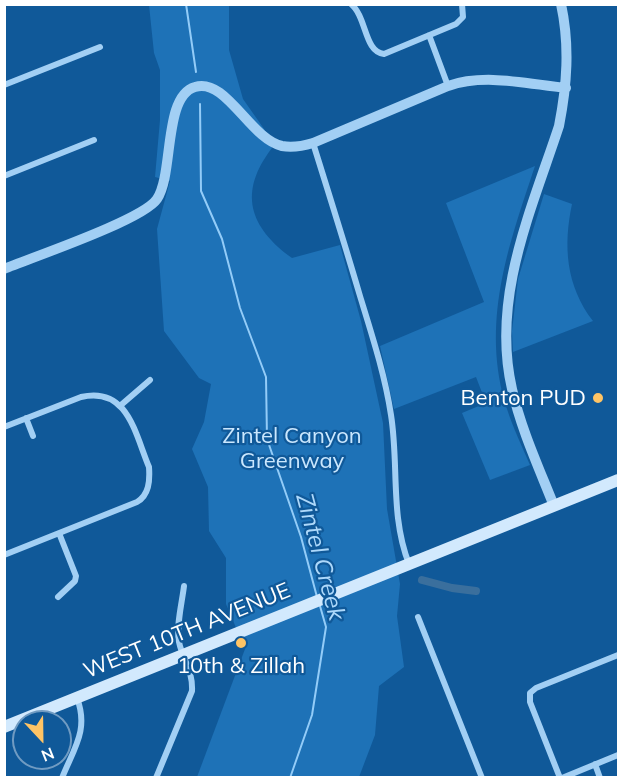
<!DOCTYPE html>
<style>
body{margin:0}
#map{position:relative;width:623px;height:782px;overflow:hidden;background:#105999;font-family:Mulish,sans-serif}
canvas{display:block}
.frame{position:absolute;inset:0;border:6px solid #fff;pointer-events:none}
.north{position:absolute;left:12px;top:710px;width:60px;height:60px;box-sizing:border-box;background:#105999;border:2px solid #709bc2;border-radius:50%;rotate:158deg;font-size:16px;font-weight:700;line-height:24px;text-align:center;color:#fff}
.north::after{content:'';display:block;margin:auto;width:21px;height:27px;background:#ffc465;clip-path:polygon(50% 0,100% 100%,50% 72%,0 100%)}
</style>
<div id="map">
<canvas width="623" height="782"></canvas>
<div class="frame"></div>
<div class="north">N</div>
</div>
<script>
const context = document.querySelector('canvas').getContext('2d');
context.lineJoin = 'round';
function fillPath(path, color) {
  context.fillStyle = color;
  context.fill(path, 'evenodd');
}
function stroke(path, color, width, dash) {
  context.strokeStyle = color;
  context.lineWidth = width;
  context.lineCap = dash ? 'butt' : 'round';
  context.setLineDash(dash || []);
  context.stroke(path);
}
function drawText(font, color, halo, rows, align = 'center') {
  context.font = font + ' Mulish,sans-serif';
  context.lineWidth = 4.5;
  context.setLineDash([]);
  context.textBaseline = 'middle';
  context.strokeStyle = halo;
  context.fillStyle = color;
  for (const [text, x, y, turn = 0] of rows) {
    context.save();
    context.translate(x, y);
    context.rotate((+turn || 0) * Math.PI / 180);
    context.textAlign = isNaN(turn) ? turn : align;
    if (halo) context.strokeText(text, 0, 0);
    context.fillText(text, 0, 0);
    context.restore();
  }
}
fillPath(new Path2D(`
 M149 5H229V50L243 99 269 136 272 148C238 192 249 227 292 258L340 245 361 321 383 423 387 509 400 584 397 616 404 667 379 686 375 735 359 777H197L245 649 226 604V558L209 531 208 487 192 449 204 422 211 384 199 378 164 331 157 229 170 181 155 177 160 120V70L154 53Z
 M535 166C508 247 480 324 507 409 513 428 522 446 530 465L490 480 462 413 486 403 476 377 394 409 380 346 484 302 446 203Z
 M544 194 572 204C563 246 566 286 593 321L513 352 512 331 518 279Z`), '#1e72b7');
stroke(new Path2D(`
 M186 4 196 72
 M200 104 201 191 222 239 240 308 266 377 267 439 301 537 317 597
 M290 778 312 715 326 627 320 606`), '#93ccf8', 2);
stroke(new Path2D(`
 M422 580 452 588 476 591`), '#3a6f9d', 8);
stroke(new Path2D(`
 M351 4C367 17 364 52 384 54L456 24 463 17 462 4
 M429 35 448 86
 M4 85 100 47
 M313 143C329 194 345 245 360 296 372 335 385 375 391 415 399 465 390 516 409 564
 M4 176 94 140
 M121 405 150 380
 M26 418 33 436
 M4 427 81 397C128 386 135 434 149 467 150 481 149 495 137 502L4 555
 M58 597 75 581 76 576 59 533
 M418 617 482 778
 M595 764 600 778
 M62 778C74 748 89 730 77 698
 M156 778 192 691C193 670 183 661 179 642 176 625 182 603 184 586
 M560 778 530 702V693L536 688 618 655
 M562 778 618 755`), '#a2cff4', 6);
stroke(new Path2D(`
 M4 269C33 257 143 220 157 199 174 174 163 96 195 87 226 77 250 139 282 146 293 148 303 146 313 143L448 86C485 73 527 84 566 88
 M554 506C539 468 521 429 512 389 491 298 531 211 559 126 567 85 570 46 561 4`), '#a2cff4', 10);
stroke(new Path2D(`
 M4 727 618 480`), '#d2e9fd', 12);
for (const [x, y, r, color] of [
 [598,398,6,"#ffc465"],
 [241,643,6,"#ffc465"]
]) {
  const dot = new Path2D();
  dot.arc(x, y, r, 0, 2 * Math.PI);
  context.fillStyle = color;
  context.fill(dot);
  stroke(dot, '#105999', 2);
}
drawText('22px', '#fff', '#105999', [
 ["Benton PUD",586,398],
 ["10th & Zillah",241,666,"center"]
], 'right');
drawText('22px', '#cae7fe', '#105999', [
 ["Zintel Canyon",292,436],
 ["Greenway",292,461]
]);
drawText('22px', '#fff', '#105999', [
 ["WEST 10TH AVENUE",187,631,-22]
]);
drawText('italic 24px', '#aed9fb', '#105999', [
 ["Zintel Creek",320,557,75]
]);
</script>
